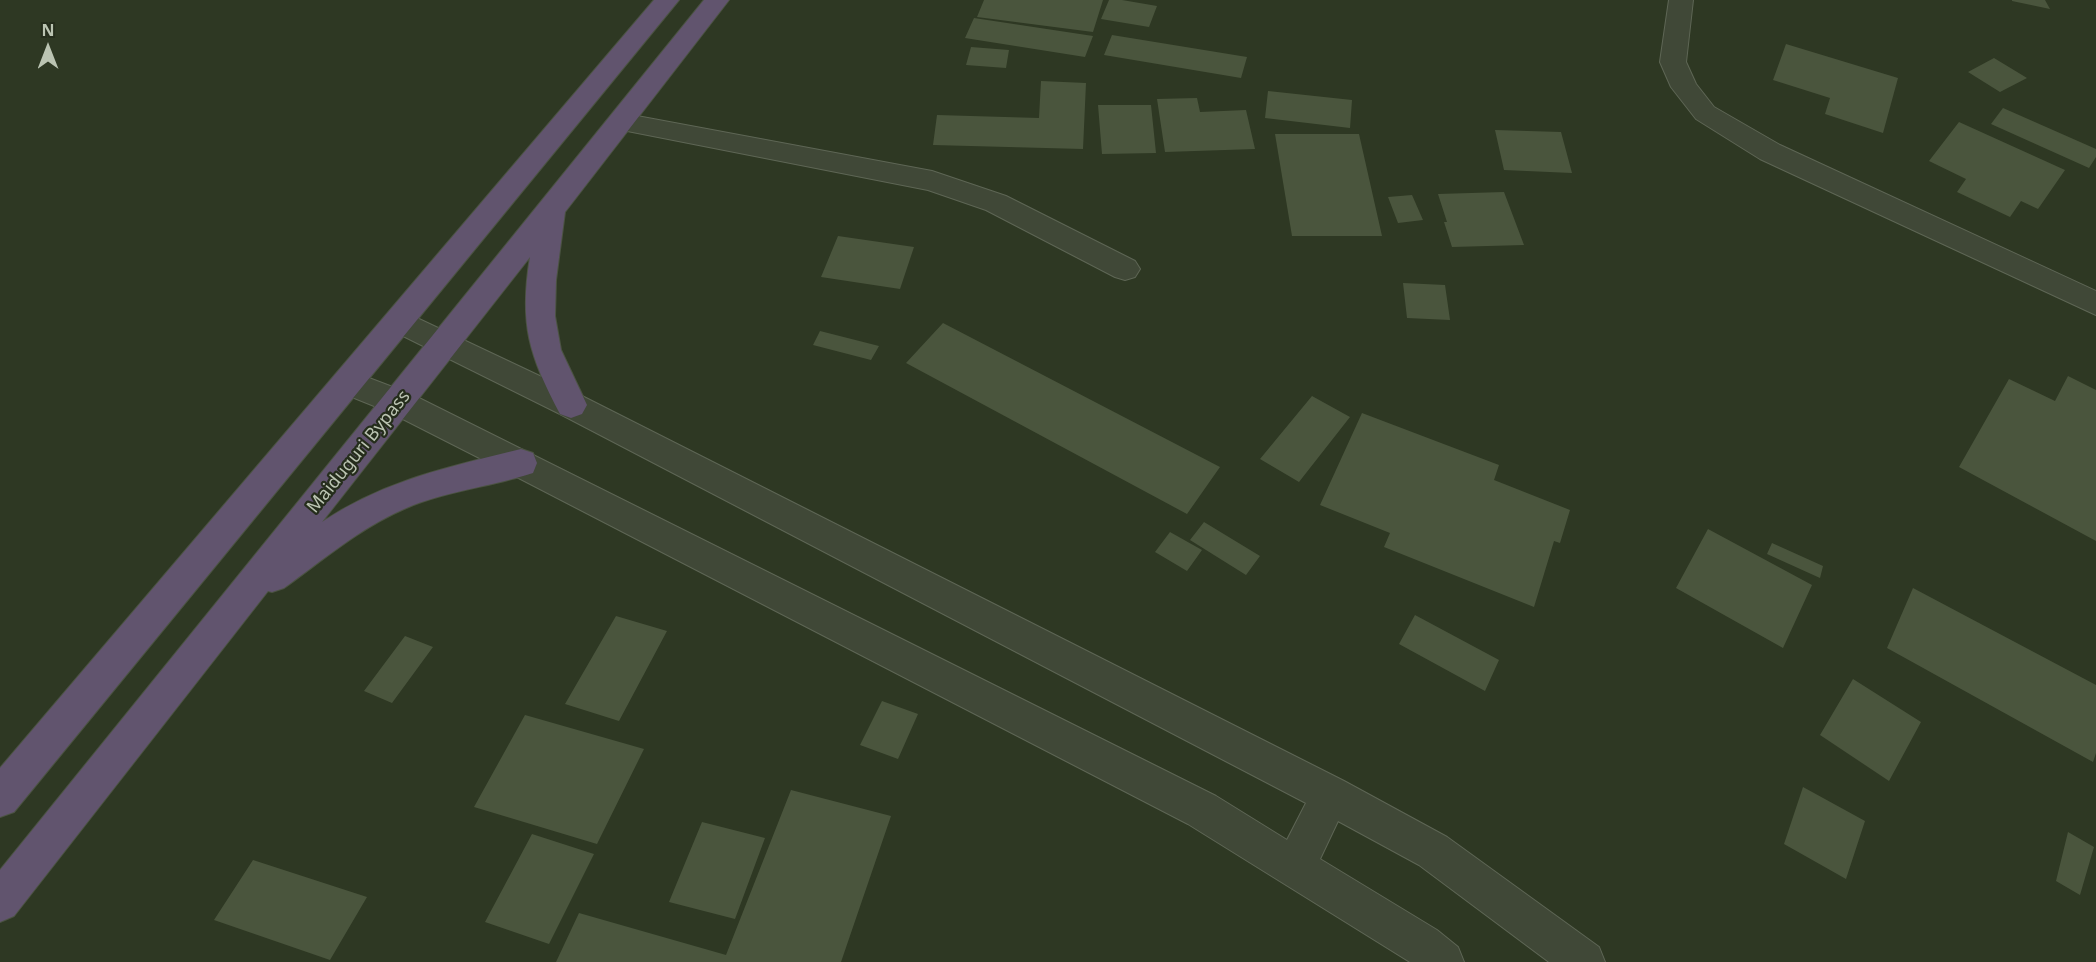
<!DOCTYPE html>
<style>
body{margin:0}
#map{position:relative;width:2096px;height:962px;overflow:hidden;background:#2e3823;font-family:"Noto Sans",sans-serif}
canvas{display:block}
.north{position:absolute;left:18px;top:18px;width:60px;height:60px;-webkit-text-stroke:4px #252d1c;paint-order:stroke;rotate:0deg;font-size:16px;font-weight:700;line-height:24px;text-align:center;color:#bbc4b2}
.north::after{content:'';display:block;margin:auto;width:21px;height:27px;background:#bbc4b2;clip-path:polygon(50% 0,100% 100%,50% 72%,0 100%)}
</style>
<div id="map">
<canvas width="2096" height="962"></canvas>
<div class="north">N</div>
</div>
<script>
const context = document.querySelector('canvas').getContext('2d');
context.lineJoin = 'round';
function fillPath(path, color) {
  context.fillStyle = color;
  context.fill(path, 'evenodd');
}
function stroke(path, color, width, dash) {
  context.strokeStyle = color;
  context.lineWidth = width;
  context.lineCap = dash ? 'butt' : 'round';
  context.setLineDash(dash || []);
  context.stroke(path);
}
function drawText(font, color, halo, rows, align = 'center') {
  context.font = font + ' "Noto Sans",sans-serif';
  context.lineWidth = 4.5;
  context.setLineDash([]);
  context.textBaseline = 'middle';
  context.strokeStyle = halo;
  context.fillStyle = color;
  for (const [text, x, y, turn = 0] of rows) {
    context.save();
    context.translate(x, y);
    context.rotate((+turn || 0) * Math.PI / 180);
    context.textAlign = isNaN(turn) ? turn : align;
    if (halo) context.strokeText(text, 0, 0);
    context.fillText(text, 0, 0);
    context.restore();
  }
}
fillPath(new Path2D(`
 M984 0H1103L1093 32 977 17Z
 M1109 0H1122L1157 6 1149 27 1101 19Z
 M2012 0H2045L2050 9 2012 1Z
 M974 18 1093 36 1085 57 965 38Z
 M1112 35 1247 57 1241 78 1104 55Z
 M1786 44 1898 78 1883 133 1825 114 1830 98 1773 80Z
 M971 47 1009 50 1006 68 966 65Z
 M1994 58 2027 78 2000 92 1968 72Z
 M1041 81 1086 83 1083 149 933 145 937 115 1039 118Z
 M1268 91 1352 100 1350 128 1265 118Z
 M1197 98 1200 112 1246 110 1255 149 1165 152 1157 99Z
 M1098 105H1151L1156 153 1102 154Z
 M2003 108 2096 149V157L2089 168 1991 124Z
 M1959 122 2065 170 2038 209 2021 201 2010 217 1957 192 1966 179 1929 161Z
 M1495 130 1561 132 1572 173 1504 170Z
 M1275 134H1359L1382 236H1292Z
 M1504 192 1524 245 1452 247 1444 222H1447L1438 194Z
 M1412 195 1423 220 1398 223 1388 197Z
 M838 236 914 247 900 289 821 277Z
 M1403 283 1445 285 1450 320 1407 318Z
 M943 323 1220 467 1187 514 906 363Z
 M820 331 879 346 871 360 813 345Z
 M2068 376 2096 390V541L1959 467 2009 379 2055 401Z
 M1312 396 1350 417 1299 482 1260 459Z
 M1362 413 1499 465 1494 480 1570 510 1560 543 1554 541 1534 607 1384 547 1390 533 1320 505Z
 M1204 522 1260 556 1246 575 1190 540Z
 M1708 529 1812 585 1783 648 1676 588Z
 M1170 532 1202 550 1187 571 1155 552Z
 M1772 543 1823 566 1820 578 1767 554Z
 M1913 588 2096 685V753L2093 762 1887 648Z
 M1415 615 1499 660 1485 691 1399 644Z
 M616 616 667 631 619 721 565 704Z
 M405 636 433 647 392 703 364 691Z
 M1853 679 1921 722 1889 781 1820 735Z
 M882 701 918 714 898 759 860 745Z
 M525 715 644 749 597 844 474 807Z
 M1803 787 1865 821 1846 879 1784 844Z
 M791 790 891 816 841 962H556L579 913 726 955Z
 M702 822 765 838 735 919 669 902Z
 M2068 832 2094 847 2080 895 2056 881Z
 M532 834 594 854 549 944 485 922Z
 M253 860 367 897 330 960 214 920Z`), '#4a553d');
const minor = new Path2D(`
 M1669 0H1693L1686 62 1696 84 1714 107 1780 145 2096 291V315L1760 159 1696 119 1671 87 1660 62Z
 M621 113 932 171 1006 196 1135 261 1140 269 1135 277 1125 280 1115 277 986 210 928 190 612 128 608 122 612 116Z
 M400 310 582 396 1344 781 1447 837 1599 947 1605 962H1549L1419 865 1338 821 1320 859 1437 930 1458 947 1464 962H1410L1188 824 509 473 389 412 337 391 332 382 337 373 348 370 411 394 1216 796 1287 840 1306 803 560 414 389 329 385 321 389 313Z`);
const highway = new Path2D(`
 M654 0H679L14 812 0 817V768Z
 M704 0H729L565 212 556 280 555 316 561 350 587 405 582 414 571 418 560 414C529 355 519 324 530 257L322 522C385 480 449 467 521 449L533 453 537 463 533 473C490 487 445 491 404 509 360 528 323 560 284 588L272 592 268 591 14 916 0 922V870Z`);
stroke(minor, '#5e6655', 2);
stroke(highway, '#4b5342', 2);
fillPath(minor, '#404837');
fillPath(highway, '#61546e');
drawText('18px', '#bbc4b2', '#252d1c', [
 ["Maiduguri Bypass",359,452,-51]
]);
</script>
